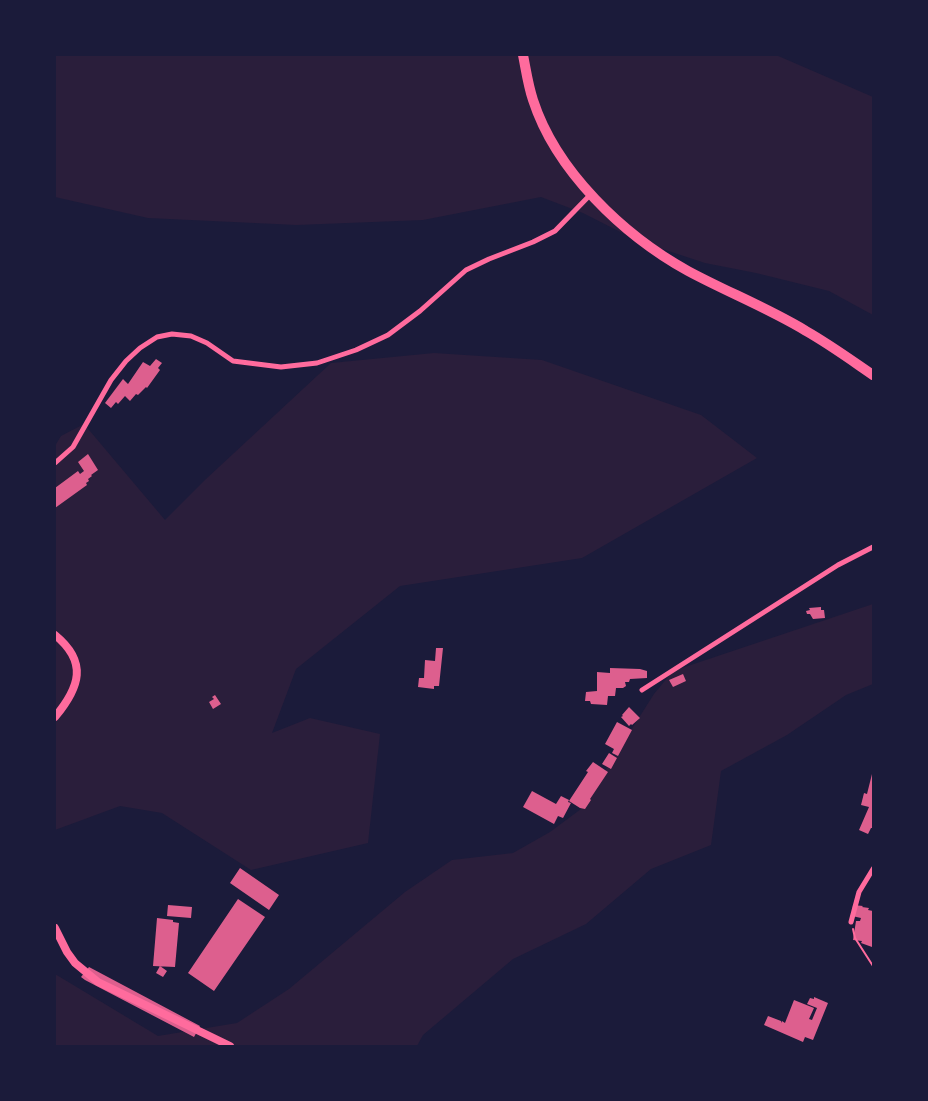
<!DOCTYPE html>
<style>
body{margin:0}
#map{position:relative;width:928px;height:1101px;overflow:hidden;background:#1b1b3a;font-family:Montserrat,sans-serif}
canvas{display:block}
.frame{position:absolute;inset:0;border:56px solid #1b1b3a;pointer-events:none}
</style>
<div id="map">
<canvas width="928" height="1101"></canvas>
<div class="frame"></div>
</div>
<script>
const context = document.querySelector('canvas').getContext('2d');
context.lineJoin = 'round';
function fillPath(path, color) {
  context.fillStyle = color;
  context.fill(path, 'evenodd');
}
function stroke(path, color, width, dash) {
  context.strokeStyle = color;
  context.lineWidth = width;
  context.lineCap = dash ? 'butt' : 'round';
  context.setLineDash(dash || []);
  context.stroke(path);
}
fillPath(new Path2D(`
 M55 55H776L873 97V315L829 291 756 273 705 263 638 241 583 213 541 197 423 220 297 225 148 218 55 197Z
 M434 353 542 360 701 415 757 458 582 558 400 586 296 669 272 733 310 718 380 734 368 843 251 870 162 813 120 806 55 830V446L61 436 84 424 165 520 206 479 331 363Z
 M873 604V684L846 695 787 735 721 771 711 845 651 869 586 924 513 959 423 1035 417 1046H55V974L158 1036 237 1023 289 989 405 892 452 860 513 853 550 832 581 809 654 694 673 671Z`), '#2a1e3b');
fillPath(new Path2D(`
 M156 359 162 363 158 368 160 370 147 388 146 387 138 395 136 394 130 401 125 396 118 404 116 402 111 408 105 403 123 379 128 384 143 362 150 366Z
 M88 454 98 470 91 475 92 476 88 479 89 481 86 483 87 485 55 508V488L78 471 80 474 84 471 78 462Z
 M821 607V610H824L825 618 813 619 810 614H807L806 611 810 610 809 608Z
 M436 648H443L439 686H434V689L418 687 419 678H424L425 660 435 661Z
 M610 668 640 669 647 671V678L630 679 629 682H625L626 686 623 688H616L615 696H608L607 705 591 704 590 701H585L586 692 597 691V672L610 673Z
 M683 674 686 681 673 687 669 680Z
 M215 695 221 704 213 709 209 702 214 699 212 697Z
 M629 707 640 718 632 725 631 724 629 726 621 717 623 716 622 715Z
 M617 722 632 730 618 756 612 753 614 749 605 744Z
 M609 753 617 758 611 769 602 764Z
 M593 762 608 772 590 799 591 800 585 809 580 808 569 801 588 772 586 771Z
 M872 774 873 828H871L868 834 859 830 869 807 861 805 864 793 867 794Z
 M532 791 556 804 561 796 569 800 568 802 571 803 563 818 558 816 554 824 523 807Z
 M240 868 279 895 269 910 230 883Z
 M238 899 265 917 214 991 188 973Z
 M168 905 192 907 191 918 167 916Z
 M853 905 863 906 862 907 869 908 868 910 873 911V944L872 947 861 943 862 941 853 940 856 921H860L861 918 852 916Z
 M157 918 173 920V922L179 923 175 967 153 966Z
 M160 966 167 971 163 977 156 973Z
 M89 967 200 1026 194 1037 85 980 81 977Z
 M814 997 828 1003 813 1040 805 1037 803 1042 764 1025 768 1016 781 1021V1023L782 1021 785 1023 794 1000 814 1008 809 1019 812 1020 817 1008 807 1004 810 998 814 999Z`), '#dd5f8e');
stroke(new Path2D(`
 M853 929 855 938 873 966`), '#ff6b9d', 2);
stroke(new Path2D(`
 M55 463 73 447 111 380 126 361 140 348 157 337 172 334 191 336 207 343 233 361 281 367 317 363 356 350 388 335 420 311 466 270 489 259 533 242 555 231 591 194
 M642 690 838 565 873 547
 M851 922 859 892 873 869`), '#ff6b9d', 5);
stroke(new Path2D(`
 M55 635C88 662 80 687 55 717
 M55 928 67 952 75 963 98 982 230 1046`), '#ff6b9d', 8);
stroke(new Path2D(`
 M523 55C526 70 528 85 533 100 556 171 623 235 688 271 727 292 768 308 806 331 829 344 851 360 873 375`), '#ff6b9d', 10);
</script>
